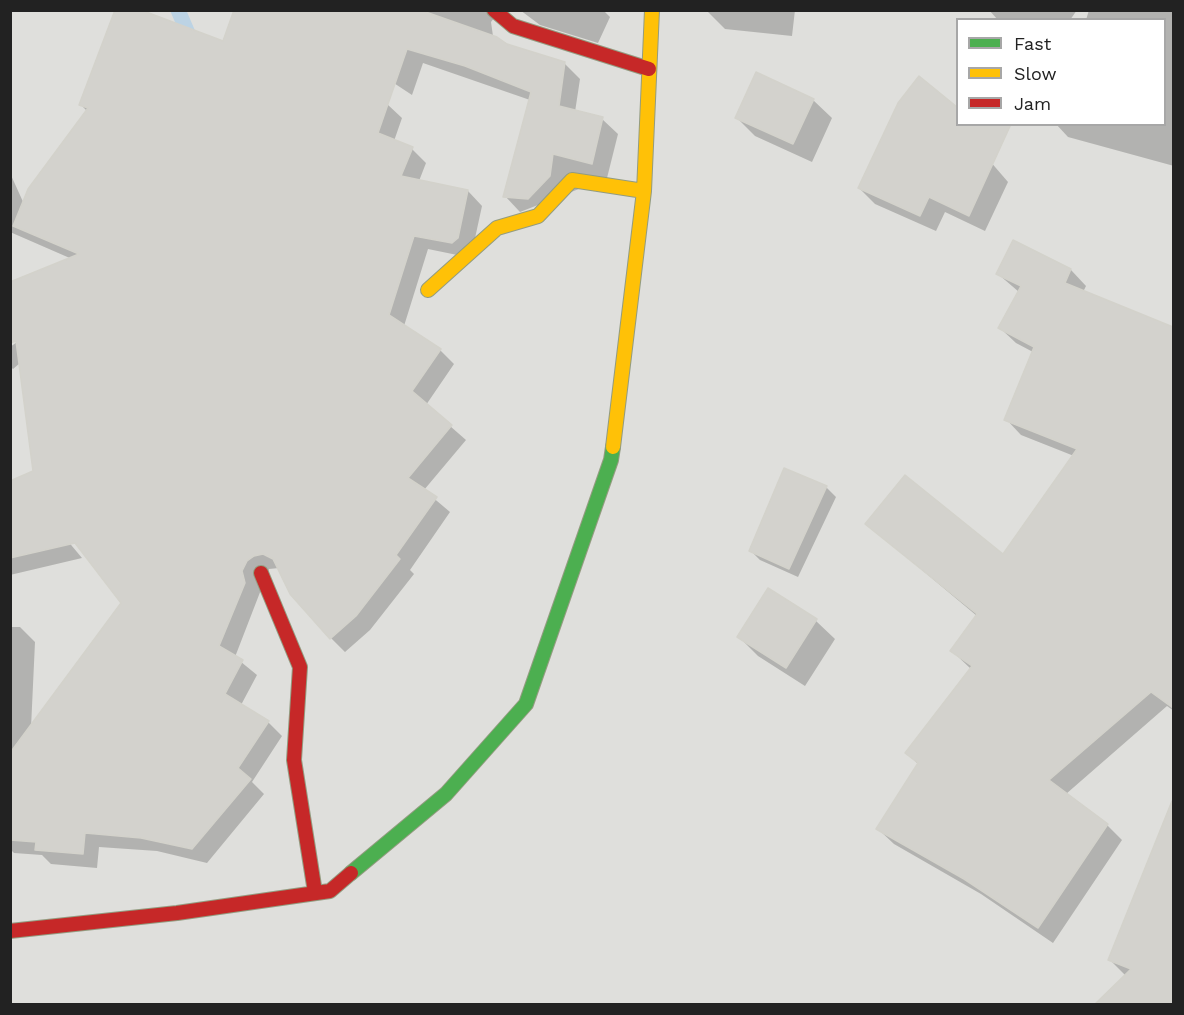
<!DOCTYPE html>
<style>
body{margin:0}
#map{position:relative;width:1184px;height:1015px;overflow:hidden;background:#f0f0ea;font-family:"Work Sans",sans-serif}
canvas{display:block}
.frame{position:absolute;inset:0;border:12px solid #222;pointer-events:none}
.legend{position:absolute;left:956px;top:18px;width:210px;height:108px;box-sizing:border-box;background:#fff;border:2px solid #a7a7a7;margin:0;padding:8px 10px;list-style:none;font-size:18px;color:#222}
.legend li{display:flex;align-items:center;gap:12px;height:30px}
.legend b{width:30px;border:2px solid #a7a7a7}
</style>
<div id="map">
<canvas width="1184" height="1015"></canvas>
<div class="frame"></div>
<ul class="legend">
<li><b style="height:8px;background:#4caf50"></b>Fast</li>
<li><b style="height:8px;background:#ffc107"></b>Slow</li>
<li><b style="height:8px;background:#c62828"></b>Jam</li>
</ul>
</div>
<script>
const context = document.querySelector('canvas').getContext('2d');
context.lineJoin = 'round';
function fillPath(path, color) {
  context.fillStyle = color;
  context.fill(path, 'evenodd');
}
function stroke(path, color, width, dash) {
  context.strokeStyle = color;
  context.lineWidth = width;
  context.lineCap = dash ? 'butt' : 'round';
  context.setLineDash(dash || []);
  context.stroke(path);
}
fillPath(new Path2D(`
 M11 11H1173V1004H11ZM958 20H1164V124H958Z`), '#dfdfdc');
fillPath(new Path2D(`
 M283 10H500L491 22 493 36 501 42 564 63 580 79 575 112 602 119 618 134 607 178 520 212 505 196 530 100 423 63 412 95Z
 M520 10H603L610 17 598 43 540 25Z
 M795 10 792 36 725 29 707 11Z
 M989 10H1077L1070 20H998Z
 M1089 10H1174V166L1068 137 1056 124H1164V20H1086Z
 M919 78 958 109V124L1008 182 985 231 945 212 936 231 875 204 859 188Z
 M813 100 832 118 812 162 755 136 737 118Z
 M80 104H387L402 118 394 141 412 149 426 163 419 181 468 191 482 206 472 252 467 257 428 249 404 326 440 350 454 364 426 405 466 440 424 490 450 512 410 570 414 574 370 630 345 652 331 638 279 568 269 569 235 657 257 675 241 705 268 722 282 736 252 782 264 794 207 863 157 851 99 847 97 868 51 864 42 855 14 853 10 849V627H20L35 642 31 728 123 603 20 363 13 369 10 366V347L23 338 21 335 10 343V283L72 259 10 232V173L24 204 88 112Z
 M1014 242 1071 270 1086 286 1083 292 1174 328V711L1167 706 1066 794 1107 825 1122 840 1053 943 981 894 894 844 878 829 919 765 907 753 971 669 952 651 977 616 867 524 1004 556 1074 456 1021 435 1006 419 1033 352 1016 343 1000 328 1019 292 998 274Z
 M10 484 31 497 82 558 10 575Z
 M826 487 836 497 798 577 760 560 751 551Z
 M769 591 816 621 835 639 805 686 758 656 739 637Z
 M1174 802V1004H1096L1126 976 1109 959Z`), '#0003');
stroke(new Path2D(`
 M178 10 193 45`), '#bcd3e4', 15);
const building = new Path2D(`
 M115 10H141L223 41 234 10H420L497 37 507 44 565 62 559 106 603 117 592 164 553 154 550 176 528 199 503 197 531 92 465 66 407 49 378 133 413 147 401 176 468 190 458 238 452 243 414 236 389 315 441 349 412 391 452 425 408 478 437 497 396 555 400 559 356 616 330 639 290 594 273 559 263 554 254 556 247 561 242 571 245 583 219 646 243 660 225 694 269 721 238 768 251 779 192 849 141 838 85 833 83 854 35 850 36 842 10 840V753L121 603 75 543 10 558V481L33 471 16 341 10 343V282L79 254 13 226 28 189 88 108 79 105Z
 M756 72 814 99 793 144 735 118Z
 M919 76 957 107V124H1011L969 216 929 197 920 216 858 188 898 103Z
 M1013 240 1071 269 1065 283 1173 327V708L1151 692 1049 780 1108 824 1038 928 964 879 876 829 918 763 905 753 972 666 950 651 977 614 865 524 905 475 1003 554 1077 449 1004 420 1034 347 998 328 1021 286 996 274Z
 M784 468 827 486 789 569 749 551Z
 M768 588 817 619 786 668 737 637Z
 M1172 801 1173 1005H1094L1131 969 1108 960Z`);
fillPath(building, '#d3d2cd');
stroke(building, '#d3d2cb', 1.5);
const fast = new Path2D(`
 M351 873 446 794 526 704 611 460 613 447`);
const slow = new Path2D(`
 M428 290 497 228 538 216 572 180 644 191
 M613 447 644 191 652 10`);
const jam = new Path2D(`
 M494 10 513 26 649 69
 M261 573 300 667 294 760 315 892
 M10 931 177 913 330 891 351 873`);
stroke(fast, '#939c80', 16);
stroke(slow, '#939c80', 16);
stroke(jam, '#939c80', 16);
stroke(fast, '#4caf50', 14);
stroke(slow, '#ffc107', 14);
stroke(jam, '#c62828', 14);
</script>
